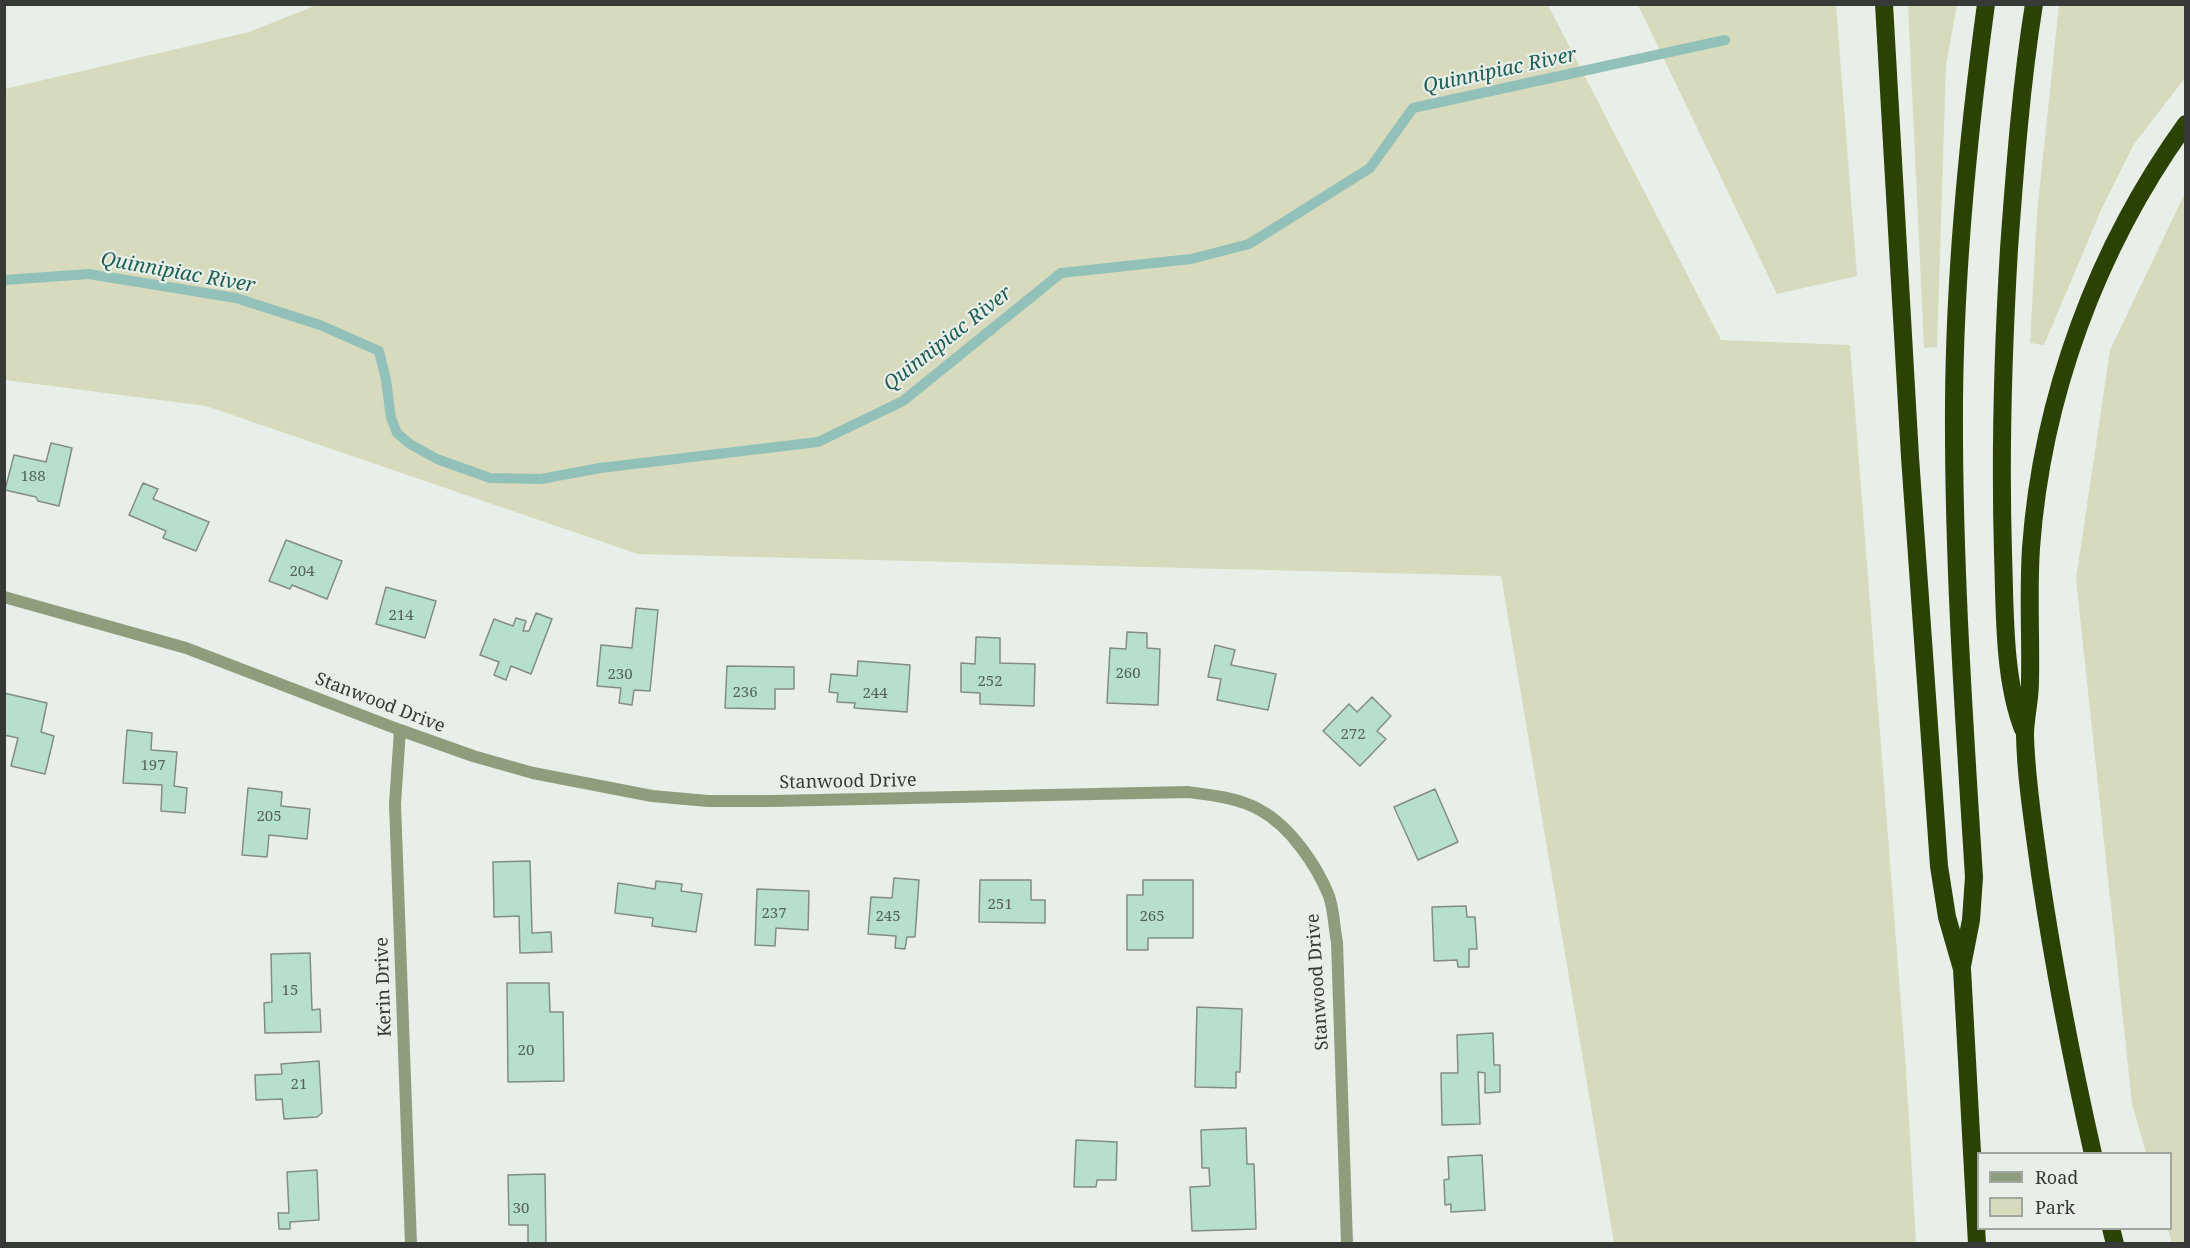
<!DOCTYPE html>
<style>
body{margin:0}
#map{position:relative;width:2190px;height:1248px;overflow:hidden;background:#e8efe8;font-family:"Noto Serif",serif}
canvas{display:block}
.frame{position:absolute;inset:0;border:6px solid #363936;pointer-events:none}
.legend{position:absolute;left:1977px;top:1152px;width:195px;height:78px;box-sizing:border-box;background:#e8efe8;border:2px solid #a1a6a1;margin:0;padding:8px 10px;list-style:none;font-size:18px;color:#363936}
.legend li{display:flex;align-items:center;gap:12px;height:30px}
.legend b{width:30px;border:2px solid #a1a6a1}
</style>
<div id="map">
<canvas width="2190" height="1248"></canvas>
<div class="frame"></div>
<ul class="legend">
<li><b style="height:8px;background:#8e9e7d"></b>Road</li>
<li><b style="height:16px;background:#d8dabd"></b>Park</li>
</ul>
</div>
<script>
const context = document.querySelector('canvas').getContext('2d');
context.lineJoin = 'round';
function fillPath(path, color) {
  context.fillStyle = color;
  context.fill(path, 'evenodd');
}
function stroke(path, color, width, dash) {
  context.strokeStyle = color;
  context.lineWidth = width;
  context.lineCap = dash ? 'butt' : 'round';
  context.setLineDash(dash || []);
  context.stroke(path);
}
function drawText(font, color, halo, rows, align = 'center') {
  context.font = font + ' "Noto Serif",serif';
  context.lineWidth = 4.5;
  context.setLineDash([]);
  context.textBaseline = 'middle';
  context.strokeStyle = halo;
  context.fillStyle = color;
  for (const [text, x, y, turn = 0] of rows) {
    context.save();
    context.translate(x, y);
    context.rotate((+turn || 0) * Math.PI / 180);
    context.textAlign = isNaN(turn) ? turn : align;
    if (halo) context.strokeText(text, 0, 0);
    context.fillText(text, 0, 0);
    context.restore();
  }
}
fillPath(new Path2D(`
 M317 5H1548L1721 340 1850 345 1906 1069 1916 1243H1614L1501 576 638 554 206 406 5 380V89L249 32Z
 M1638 5H1836L1857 276 1777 294Z
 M1908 5H1957L1946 65 1937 347 1924 348Z
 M2059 5H2185V78L2134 144 2101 210 2044 345 2030 343 2037 213Z
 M2185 193 2186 1243 2172 1244 2168 1229 2170 1228V1154L2146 1153 2132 1104 2076 579 2110 350Z`), '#d8dabd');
stroke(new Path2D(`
 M4 280 89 274 236 298 320 325 379 351 386 380 391 418 397 433 410 444 437 459 490 478 541 479 600 468 818 442 903 401 1061 273 1191 259 1249 244 1370 168 1413 108 1725 40`), '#91c1b8', 10);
const building = new Path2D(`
 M51 443 72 448 59 506 38 501 36 497 5 490 14 455 46 462Z
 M143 483 158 489 153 499 209 522 196 551 163 538 166 531 129 515Z
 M286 540 342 561 327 599 292 585 290 589 269 581Z
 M386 587 436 601 425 638 376 624Z
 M636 608 658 610 650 691 634 690 632 705 619 703 621 688 597 686 601 645 632 648Z
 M536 613 552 619 531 674 511 666 506 680 494 675 499 662 480 655 494 619 513 626 516 618 526 621 523 631H529Z
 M1127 632 1147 633V648L1160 649 1158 705 1107 703 1110 648 1126 649Z
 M976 637 1000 638V663L1035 664 1034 706 980 704V693L961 692V663L975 664Z
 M1215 645 1235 650 1231 665 1276 674 1268 710 1217 700 1221 679 1208 677Z
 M858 661 910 665 907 712 854 708 855 703 837 702 838 693 829 692 831 674 857 676Z
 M727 666 794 667V689H775V709L725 708Z
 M4 693 47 703 41 732 54 736 45 774 11 766 18 738 4 735Z
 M1372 697 1391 716 1377 731 1386 739 1360 766 1323 731 1349 704 1357 712Z
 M127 730 152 733 151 750 177 752 174 786 187 788 185 813 161 811 162 785 123 783Z
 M248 788 282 792 281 806 310 809 307 839 269 835 267 857 242 855Z
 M1435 789 1458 842 1418 860 1394 807Z
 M530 861 532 933 551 932 552 952 520 953 519 916 494 917 493 862Z
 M894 878 919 880 915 937H907L905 949 895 948 896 936 868 934 871 897 892 898Z
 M980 880H1031V900H1045V923L979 922Z
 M1143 880H1193V938H1148V950H1127V895H1143Z
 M656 881 682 884 681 891 702 894 696 932 652 926 653 918 615 913 618 883 655 889Z
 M757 889 809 891 808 930 776 928 775 946 755 945Z
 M1466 906 1467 917H1475L1477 949H1469V967H1458L1457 960 1434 961 1432 907Z
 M310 953 312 1010 320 1009 321 1032 265 1033 264 1003 272 1002 271 954Z
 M507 983H549L550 1012H563L564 1081 508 1082Z
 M1197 1007 1242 1009 1240 1072H1236V1088L1195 1087Z
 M1493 1033 1494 1065H1500V1092L1485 1093V1073L1478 1072 1480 1124 1442 1125 1441 1073H1458L1457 1035Z
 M319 1061 322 1113 317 1117 284 1119 282 1099 256 1100 255 1075 282 1074 281 1064Z
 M1246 1128 1247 1164H1254L1256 1229 1192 1231 1190 1187 1210 1186 1209 1168H1202L1201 1130Z
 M1076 1140 1117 1142 1116 1180H1097L1096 1187H1074Z
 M1482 1155 1485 1210 1451 1212V1204L1445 1205 1444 1180 1449 1179 1448 1157Z
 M317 1170 319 1220 290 1222V1229H279L278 1213H289L287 1172Z
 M545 1174 546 1244H528V1225H509L508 1175Z`);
fillPath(building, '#b6e0cc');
stroke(building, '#848c88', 1.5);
stroke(new Path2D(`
 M4 597 186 648 400 730 473 756 533 773 652 796 708 801H772L1188 792C1212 795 1239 798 1260 810 1290 826 1317 866 1329 896 1334 910 1334 928 1337 942L1347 1244
 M400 730 395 804 411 1244`), '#8e9e7d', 12);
stroke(new Path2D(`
 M1884 4 1910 457 1939 866 1947 917 1962 969 1977 1244
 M2023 729C2003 678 2005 608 2003 553 2000 452 2003 350 2009 249 2015 167 2021 85 2034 4
 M1962 966 1971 920 1974 877C1964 719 1953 560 1954 402 1955 268 1968 136 1986 4
 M2093 1154C2072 1061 2054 968 2040 874 2034 828 2026 781 2025 735 2025 718 2030 700 2030 682 2031 637 2028 593 2031 548 2042 397 2097 247 2186 124
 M2111 1228 2115 1244`), '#2c4203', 18);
drawText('15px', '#56635c', null, [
 ["188",33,477],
 ["204",302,572],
 ["214",401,616],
 ["260",1128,674],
 ["230",620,675],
 ["252",990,682],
 ["236",745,693],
 ["244",875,694],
 ["272",1353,735],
 ["197",153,766],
 ["205",269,817],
 ["251",1000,905],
 ["237",774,914],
 ["245",888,917],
 ["265",1152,917],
 ["15",290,991],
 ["20",526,1051],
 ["21",299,1085],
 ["30",521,1209]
]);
drawText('18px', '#363936', '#e8efe8', [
 ["Stanwood Drive",380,703,21],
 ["Stanwood Drive",848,782,-1],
 ["Stanwood Drive",1318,982,-94],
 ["Kerin Drive",384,987,-92]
]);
drawText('italic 20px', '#1f5f56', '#e8efe8', [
 ["Quinnipiac River",1500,71,-12],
 ["Quinnipiac River",178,273,10],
 ["Quinnipiac River",948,339,-38]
]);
</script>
